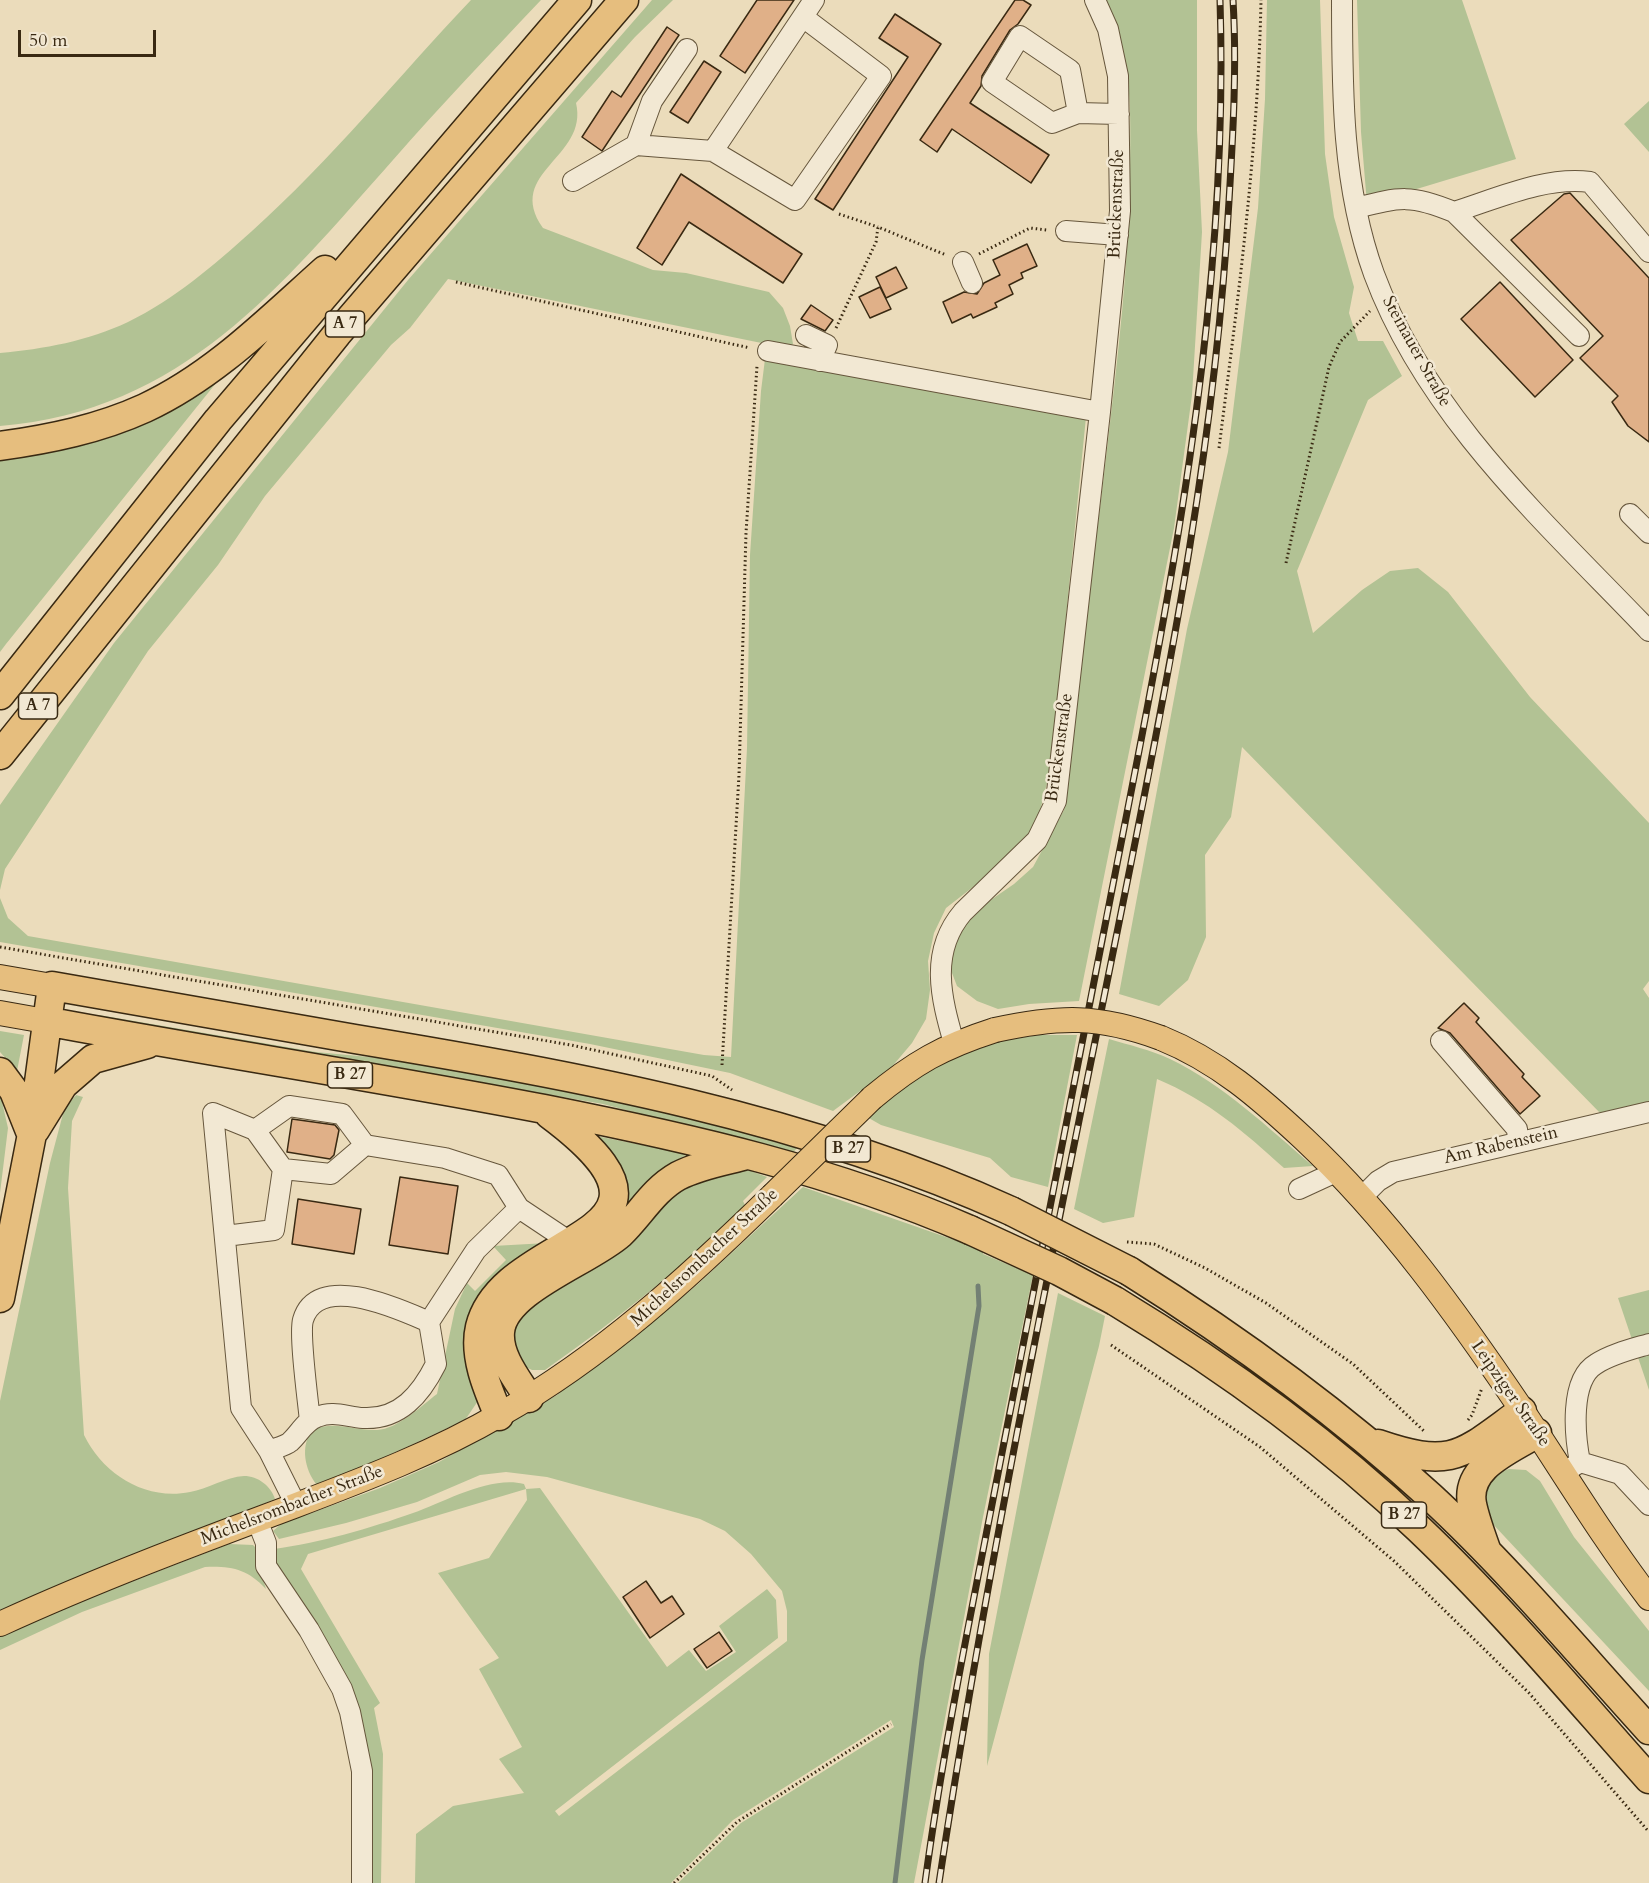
<!DOCTYPE html>
<meta charset="utf-8">
<style>
body{margin:0}
#map{position:relative;width:1649px;height:1883px;overflow:hidden;background:#ebdcbb;font-family:Cardo,serif}
canvas{display:block}
.scale{position:absolute;left:18px;top:30px;width:138px;height:27px;box-sizing:border-box;border:3px solid #392912;border-top:0;padding-left:8px;font-size:18px;line-height:21px;white-space:nowrap;color:#392912;-webkit-text-stroke:4px #f2e8d3;paint-order:stroke}
</style>
<div id="map">
<canvas width="1649" height="1883"></canvas>
<div class="scale">50 m</div>
</div>
<script>
const context = document.querySelector('canvas').getContext('2d');
context.lineJoin = 'round';
function fillPath(path, color) {
  context.fillStyle = color;
  context.fill(path, 'evenodd');
}
function stroke(path, color, width, dash) {
  context.strokeStyle = color;
  context.lineWidth = width;
  context.lineCap = dash ? 'butt' : 'round';
  context.setLineDash(dash || []);
  context.stroke(path);
}
function drawText(font, color, halo, rows, align = 'center') {
  context.font = font + ' Cardo,serif';
  context.lineWidth = 5;
  context.setLineDash([]);
  context.textBaseline = 'middle';
  context.strokeStyle = halo;
  context.fillStyle = color;
  for (const [text, x, y, turn = 0] of rows) {
    context.save();
    context.translate(x, y);
    context.rotate((+turn || 0) * Math.PI / 180);
    context.textAlign = isNaN(turn) ? turn : align;
    if (halo) context.strokeText(text, 0, 0);
    context.fillText(text, 0, 0);
    context.restore();
  }
}
fillPath(new Path2D(`
 M471 0H541C491 53 441 105 393 160 280 287 183 411 0 426V353C44 349 88 341 128 322 175 299 213 266 252 231 331 160 398 77 471 0Z
 M652 0H673L635 37 576 103C589 158 504 172 543 228L653 270 686 273 769 292 783 308 790 326 793 344 786 348 448 279 410 328 391 345 265 496 218 565 148 651 5 869 0 890V805L114 643 408 280Z
 M1106 0H1197V130L1202 232 1192 395 1174 528 1079 1001 1029 1004 998 1009 977 1001 957 986 952 973V953L958 928 969 915 1014 884 1033 867 1064 810C1076 690 1093 570 1107 449 1118 356 1129 263 1130 169 1131 110 1132 53 1106 0Z
 M1267 0H1320L1325 154 1334 217 1354 287 1349 313 1358 341H1383L1402 376 1368 400 1297 571 1313 633 1362 590 1390 571 1418 568 1448 592 1530 697 1649 823V981L1643 989 1649 998V1105L1602 1115 1242 747 1231 817 1205 855 1206 937 1188 980 1159 1006 1119 994 1187 629 1228 452 1258 208 1265 99Z
 M1357 0H1462L1516 159 1367 204 1361 132Z
 M1649 101V152L1624 124Z
 M241 352 6 644 0 652V455Z
 M765 359 1086 417 1051 767 1036 827 991 873 946 908 934 933 928 961 930 990 926 1019 912 1043 890 1069 833 1111 730 1073 590 1044 0 942V898L8 918 28 936 704 1055 731 1057 747 748 750 555 761 391Z
 M99 1015 316 1052 411 1061 629 1100 800 1144 792 1154 603 1104 96 1017Z
 M0 1031 24 1035 17 1071 0 1052Z
 M1039 1035H1077L1048 1187 1011 1177 990 1158 881 1125 867 1117C896 1093 927 1068 962 1051 985 1041 1014 1039 1039 1035Z
 M1109 1039C1129 1045 1151 1050 1170 1059 1224 1085 1267 1127 1313 1166L1284 1168C1243 1131 1209 1101 1157 1079L1134 1217 1103 1223 1074 1209Z
 M0 1093 8 1128 0 1193Z
 M76 1095 83 1097 72 1121 68 1188 84 1435C103 1474 145 1501 190 1492 207 1489 226 1477 244 1476 258 1476 271 1486 275 1499L0 1614V1401L50 1163 64 1110Z
 M586 1134 688 1154C672 1162 657 1174 646 1188 638 1199 632 1213 622 1222 584 1256 493 1283 492 1341 492 1360 503 1372 509 1388L504 1393C491 1389 489 1370 487 1358 485 1341 485 1324 494 1309 529 1246 700 1225 586 1134Z
 M721 1168 751 1171 767 1177 743 1201 746 1207C683 1267 616 1320 545 1370H532L518 1363 510 1324 656 1199Z
 M803 1187 983 1250V1254L1033 1275 983 1517 914 1883H678L741 1823 894 1727 891 1720 733 1820 671 1883H415L416 1834 453 1806 524 1793 499 1759 522 1747 479 1669 499 1658 438 1573 489 1558 527 1500 526 1489 308 1554 301 1569 380 1703 374 1708 383 1754 381 1883H371L364 1742 273 1567 274 1549C319 1543 371 1528 413 1513 444 1502 491 1475 524 1484L526 1489 540 1488 667 1667 689 1650 706 1671 736 1652 719 1626 767 1589 776 1600 778 1638 555 1811 559 1816 787 1641V1611L782 1591 751 1554 725 1531 700 1519 547 1477 506 1472 480 1475 417 1502 346 1523 279 1539 273 1531 281 1524 380 1488 439 1462 557 1395 601 1359 628 1343 698 1284Z
 M547 1243 478 1401 465 1420 372 1463 316 1484C305 1469 300 1447 312 1430 335 1420 354 1431 377 1430 398 1429 421 1406 437 1394L455 1309 467 1283 475 1291 506 1260 493 1246Z
 M1649 1290V1390L1618 1298Z
 M1058 1293 1105 1316 1099 1346 987 1766 989 1654Z
 M1509 1469 1526 1470 1540 1481 1574 1537 1649 1631V1691L1490 1521C1485 1497 1478 1477 1509 1469Z
 M229 1544 253 1545 260 1552V1570L266 1589C247 1569 232 1566 205 1567L82 1612 0 1650V1636L37 1618Z`), '#b2c294');
stroke(new Path2D(`
 M895 1883 922 1660 979 1306 978 1286`), '#738074', 5);
const building = new Path2D(`
 M757 0H794L745 73 720 56Z
 M1015 0H1023L1031 5 1018 24 1010 30 982 76 981 86 970 103 1049 155 1031 183 952 129 937 152 920 140Z
 M895 14 941 44 833 210 815 199 908 57 879 38Z
 M667 27 679 35 602 151 582 137 612 91 621 97Z
 M704 61 721 72 688 123 670 112Z
 M681 174 802 254 783 283 689 222 662 265 637 248Z
 M1570 193 1649 278V442L1628 426 1612 402 1618 396 1580 358 1603 336 1511 240 1564 194Z
 M1027 244 1037 266 1021 273 1023 278 1009 285 1013 294 995 303 997 307 973 318 971 314 952 323 943 302 964 292 977 294 984 283 1000 275 993 260Z
 M896 267 907 288 886 298 876 277Z
 M1500 282 1573 360 1535 397 1461 319Z
 M880 287 891 309 870 318 859 297Z
 M811 305 833 320 825 331 801 319Z
 M1464 1003 1479 1018 1476 1022 1524 1074 1522 1077 1540 1096 1520 1114 1450 1033 1438 1028Z
 M292 1119 335 1125 339 1130 334 1155 330 1159 287 1152Z
 M400 1177 458 1186 448 1254 389 1245Z
 M298 1199 361 1209 354 1254 292 1244Z
 M646 1581 661 1603 672 1596 684 1614 650 1638 623 1597Z
 M719 1632 732 1651 707 1668 694 1649Z`);
fillPath(building, '#e0b088');
stroke(building, '#392912', 1.5);
const minor = new Path2D(`
 M1342 0C1342 92 1342 186 1374 274 1427 417 1546 523 1649 631
 M803 17 881 76 795 200 713 151 814 0
 M1078 113 1070 70 1020 36 992 82 1052 123 1078 113 1119 114
 M636 145 652 101 687 49
 M573 181 636 145 713 151
 M1356 208C1400 197 1411 194 1454 212L1579 336
 M1454 212C1496 199 1545 176 1590 182L1649 252
 M1066 231 1118 235
 M963 262 972 283
 M806 335 827 345 820 361
 M768 351 1100 412
 M1630 514 1649 533
 M1441 1041 1517 1129 1518 1141
 M954 1043C941 998 929 952 963 912L1037 840 1056 801 1100 412 1120 211 1118 76 1108 29 1095 0
 M255 1130 289 1106 342 1114 365 1145
 M1299 1189 1338 1171
 M1362 1197 1378 1181 1393 1172 1649 1112
 M225 1236 274 1230 283 1169
 M310 1421C308 1401 299 1334 303 1320 317 1271 399 1309 429 1322
 M269 1451C276 1448 285 1446 290 1442 300 1433 304 1422 317 1417 333 1410 347 1417 363 1418 400 1420 421 1394 436 1364L429 1322 476 1250 519 1208
 M1580 1462C1575 1437 1569 1380 1596 1364 1611 1354 1632 1349 1649 1344
 M1571 1468 1580 1462 1620 1474 1649 1505
 M296 1505 269 1451 241 1408 213 1113 255 1130 283 1169 331 1174 365 1145 445 1158 498 1175 519 1208 570 1242
 M257 1520 266 1543V1566L309 1630 342 1689 350 1712 362 1771V1883`);
const major = new Path2D(`
 M0 977 52 986
 M0 1013 45 1021
 M1161 1038C1218 1061 1260 1098 1304 1139 1389 1219 1457 1314 1522 1410 1564 1473 1603 1538 1649 1598
 M872 1098C914 1063 942 1047 995 1030
 M0 1624C96 1580 195 1543 294 1506 365 1479 436 1452 501 1414 603 1356 688 1278 772 1196`);
const highway = new Path2D(`
 M0 446C50 439 99 429 145 408 214 376 269 320 325 270
 M0 695 218 420 577 0
 M0 755 337 334 624 0
 M45 1021C211 1052 378 1077 544 1109 690 1138 832 1170 970 1230
 M0 1072 14 1091 30 1131
 M35 1130 63 1085 93 1059 147 1044
 M1129 1271C1236 1338 1338 1412 1431 1497 1509 1569 1578 1652 1649 1730
 M0 1298 32 1134 52 986C153 1004 254 1022 355 1039 578 1076 804 1117 1011 1211
 M1115 1301C1224 1367 1327 1441 1419 1529 1501 1607 1574 1695 1649 1779
 M529 1398C517 1379 498 1356 500 1332 503 1290 590 1261 620 1234 640 1215 653 1190 678 1176 699 1165 724 1161 747 1155
 M499 1416C488 1390 473 1356 480 1327 504 1229 719 1241 549 1114
 M1378 1444C1454 1470 1462 1454 1522 1411
 M1486 1549C1481 1535 1475 1519 1472 1504 1465 1466 1511 1450 1537 1433`);
stroke(minor, '#66563c', 22);
stroke(major, '#392912', 26);
stroke(highway, '#392912', 31);
stroke(new Path2D(`
 M839 214 878 227
 M979 254 1030 228 1047 230
 M456 282 750 348
 M836 328 876 242 878 227 946 255
 M1219 448C1238 299 1258 150 1261 0
 M1286 563 1329 367 1340 342 1370 311
 M0 947 571 1045 712 1076 732 1090
 M722 1065 739 775 746 533 757 366
 M1127 1242 1154 1244 1205 1268 1266 1303 1353 1364 1425 1432
 M1111 1345 1260 1447 1394 1561 1529 1693 1649 1832
 M1468 1420 1472 1415 1482 1388
 M674 1883 737 1822 891 1724`), '#392912', 3, [1.5, 3]);
stroke(minor, '#f2e8d3', 20);
stroke(major, '#e6be7e', 24);
stroke(highway, '#e6be7e', 28);
const rail = new Path2D(`
 M925 1883C944 1741 974 1599 1001 1458 1043 1245 1084 1031 1126 818 1179 547 1229 277 1220 0
 M939 1883C989 1551 1059 1222 1125 893 1171 664 1216 435 1229 201 1233 134 1237 67 1233 0`);
stroke(rail, '#392912', 7);
stroke(rail, '#f2e8d3', 4.5, [14]);
const majorBridge = new Path2D(`
 M995 1030C1060 1016 1098 1015 1161 1038
 M772 1196 872 1098`);
const highwayBridge = new Path2D(`
 M1011 1211 1129 1271
 M970 1230 1059 1271 1115 1301`);
stroke(majorBridge, '#392912', 26, []);
stroke(highwayBridge, '#392912', 31, []);
stroke(majorBridge, '#e6be7e', 24);
stroke(highwayBridge, '#e6be7e', 28);
for (const [x, y, w] of [
 [345,324,39],
 [38,706,39],
 [350,1075,45],
 [848,1149,45],
 [1404,1515,45]
]) {
  const box = new Path2D();
  box.roundRect(x - w / 2, y - 13, w, 26, 4.5);
  context.fillStyle = '#f2e8d3';
  context.fill(box);
  stroke(box, '#392912', 1.5);
}
drawText('bold 16px', '#392912', null, [
 ["A 7",345,324],
 ["A 7",38,706],
 ["B 27",350,1075],
 ["B 27",848,1149],
 ["B 27",1404,1515]
]);
drawText('18px', '#392912', '#f2e8d3', [
 ["Brückenstraße",1117,204,-88],
 ["Steinauer Straße",1416,352,61],
 ["Brückenstraße",1060,748,-82],
 ["Am Rabenstein",1501,1146,-13],
 ["Michelsrombacher Straße",705,1258,-43],
 ["Leipziger Straße",1510,1394,55],
 ["Michelsrombacher Straße",292,1506,-21]
]);
</script>
